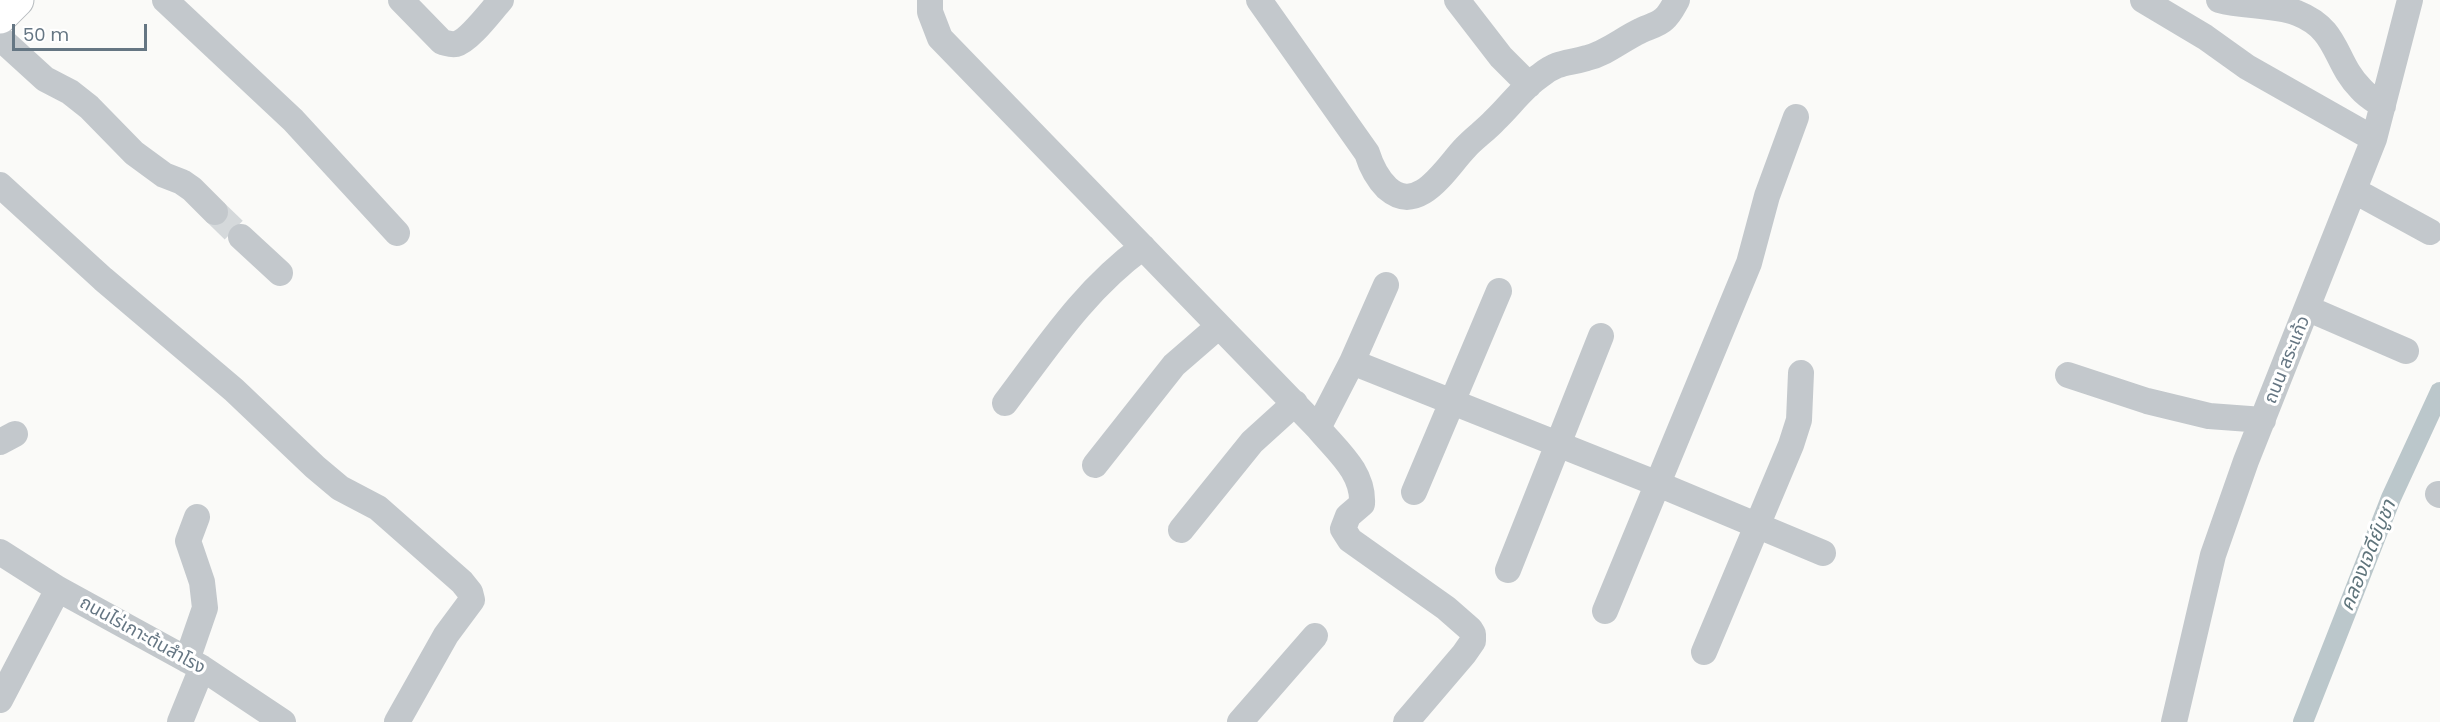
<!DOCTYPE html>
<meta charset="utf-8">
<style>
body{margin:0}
#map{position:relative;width:2440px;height:722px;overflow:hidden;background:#fafaf8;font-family:Poppins,sans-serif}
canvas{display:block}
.scale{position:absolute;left:12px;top:24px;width:135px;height:27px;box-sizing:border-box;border:3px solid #657683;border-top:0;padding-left:8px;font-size:18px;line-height:21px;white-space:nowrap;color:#657683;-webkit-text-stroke:4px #fff;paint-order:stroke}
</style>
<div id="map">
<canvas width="2440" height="722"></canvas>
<div class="scale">50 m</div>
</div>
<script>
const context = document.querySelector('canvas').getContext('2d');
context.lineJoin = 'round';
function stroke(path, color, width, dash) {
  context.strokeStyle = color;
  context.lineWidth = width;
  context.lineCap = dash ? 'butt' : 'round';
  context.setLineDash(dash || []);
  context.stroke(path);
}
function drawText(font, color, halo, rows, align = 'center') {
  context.font = font + ' Poppins,"Noto Sans Thai",sans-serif';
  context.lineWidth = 6;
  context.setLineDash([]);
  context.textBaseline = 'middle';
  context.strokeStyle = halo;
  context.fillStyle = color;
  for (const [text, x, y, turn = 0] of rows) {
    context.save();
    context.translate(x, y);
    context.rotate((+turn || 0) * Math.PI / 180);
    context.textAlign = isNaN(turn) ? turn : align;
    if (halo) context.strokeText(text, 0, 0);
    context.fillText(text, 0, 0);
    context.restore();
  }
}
stroke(new Path2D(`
 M2303 722 2391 498 2440 392`), '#bbc7cb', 20);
stroke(new Path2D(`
 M215 212 241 237`), '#d5d9db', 26, [26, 13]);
const major = new Path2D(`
 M0 17 17 0`);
stroke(major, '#b5babe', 35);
stroke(new Path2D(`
 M165 0 293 120 397 233
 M401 0 442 42C447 43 451 45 456 44 469 41 491 11 501 0
 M930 0V12L940 38 1318 428C1337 451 1364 472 1362 504L1348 516 1343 529 1350 540 1446 608 1470 629 1473 634V641L1464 654 1406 722
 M1259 0 1367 153C1371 166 1377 178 1387 188 1419 216 1445 169 1465 148 1474 138 1486 130 1495 120 1510 106 1523 87 1541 75 1559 61 1567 64 1587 58 1607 53 1621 40 1640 31 1647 27 1658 25 1664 19 1670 14 1673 7 1677 0
 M1457 0 1501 57 1529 85
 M2143 0 2205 37 2247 67 2374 139
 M2219 0C2244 7 2272 4 2297 13 2340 30 2333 61 2361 89 2367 96 2376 101 2383 106
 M0 38 45 79 70 92 89 107 134 153 164 175 182 182 192 189 215 212
 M0 185 103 279 234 390 315 467 340 488 378 508 462 582 470 592 472 600 446 635 397 722
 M2355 191 2430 232
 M241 237 280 273
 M2309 309 2406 351
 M1352 362 1658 484 1823 553
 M2068 375 2147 401 2209 416 2263 420
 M1005 403C1048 346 1085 289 1143 247
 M1318 428 1352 362 1386 285
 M0 442 15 434
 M1095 465 1174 365 1219 326
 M1414 492 1499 291
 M2438 494 2440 495
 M1181 530 1252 442 1295 403
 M0 552 58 589 202 668 283 722
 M1508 570 1601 336
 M1605 611 1749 263 1767 196 1796 117
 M1704 652 1791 445 1799 420 1801 373
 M187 660 205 608 202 582 188 541 197 517
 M0 700 58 589
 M180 722 202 668
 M1240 722 1315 636
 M2174 722 2213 555 2246 461 2374 139 2410 0`), '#c3c8cc', 26);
stroke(major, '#fff', 33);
drawText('18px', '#657683', '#fff', [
 ["ถนน สระแก้ว",2288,360,-68],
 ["ถนนไร่เกาะต้นสำโรง",142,636,29]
]);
drawText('italic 20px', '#60757c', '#fff', [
 ["คลองเจดีย์บูชา",2369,556,-68]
]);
</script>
